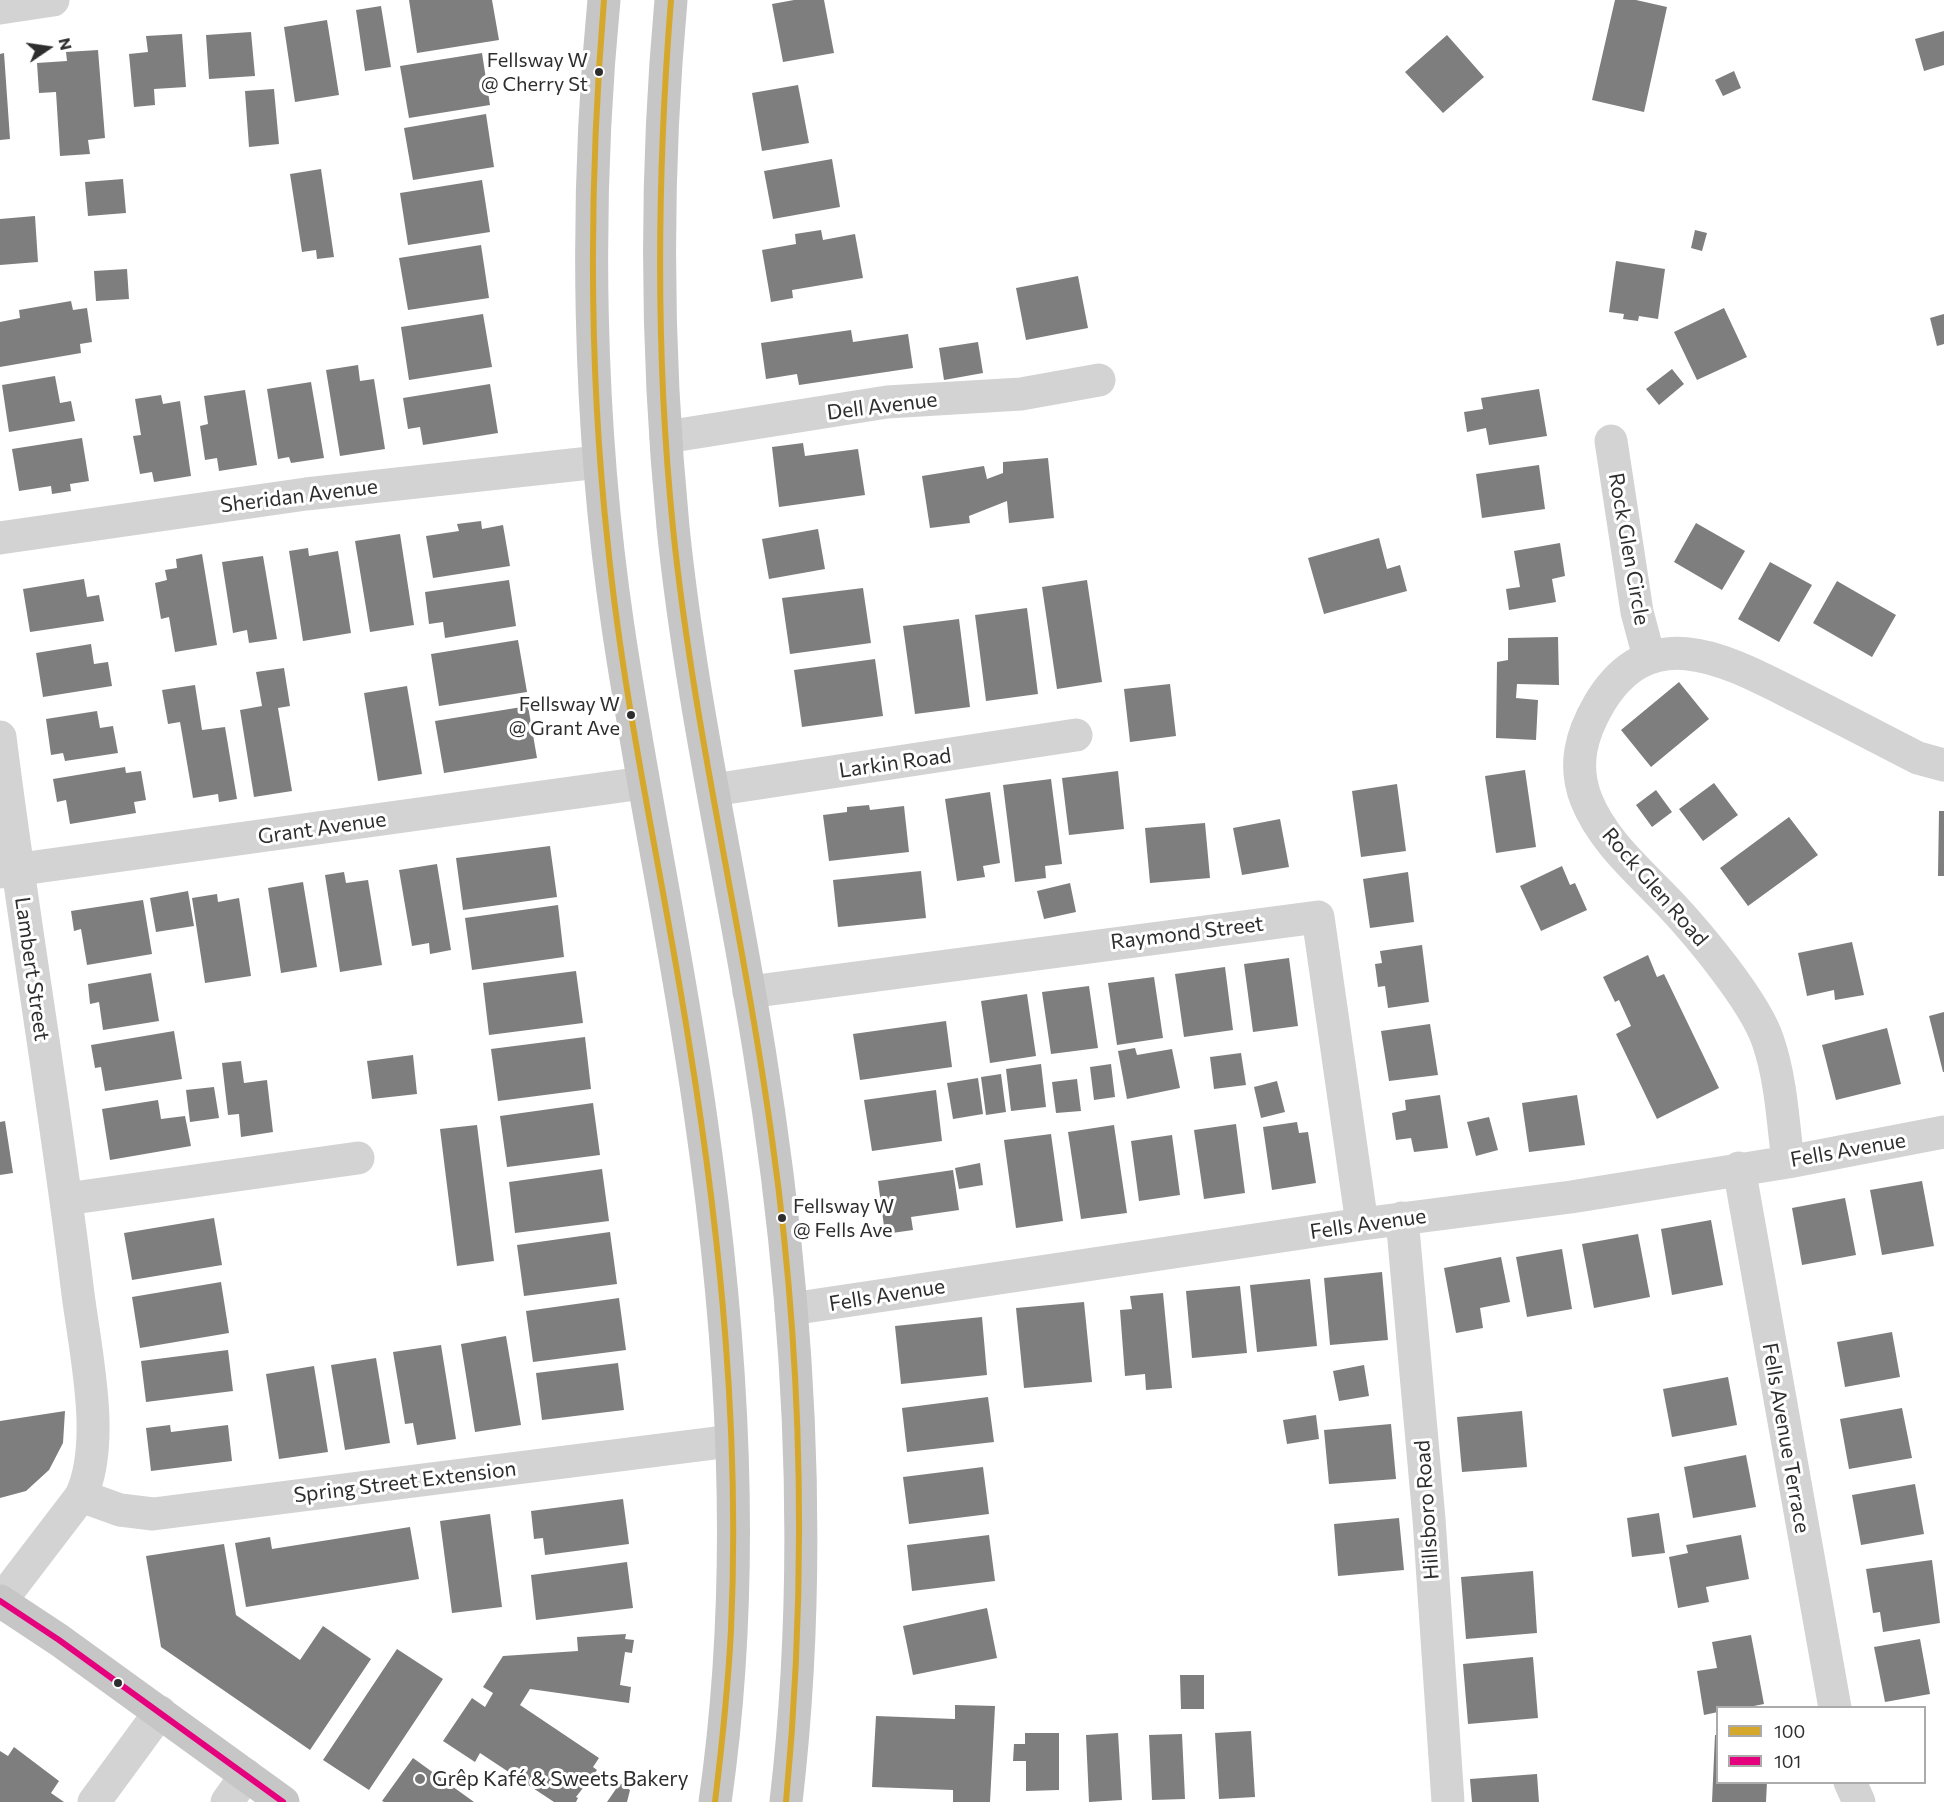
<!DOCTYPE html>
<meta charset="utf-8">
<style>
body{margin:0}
#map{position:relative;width:1944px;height:1802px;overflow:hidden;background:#fff;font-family:Commissioner,sans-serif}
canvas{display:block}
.legend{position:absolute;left:1716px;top:1706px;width:210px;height:78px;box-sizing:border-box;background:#fff;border:2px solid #ababab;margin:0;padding:8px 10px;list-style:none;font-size:18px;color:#2e2e2e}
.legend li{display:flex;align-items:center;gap:12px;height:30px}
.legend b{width:30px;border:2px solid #ababab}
.north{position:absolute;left:18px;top:18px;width:60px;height:60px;-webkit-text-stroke:4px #fff;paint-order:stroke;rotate:77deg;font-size:16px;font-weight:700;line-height:24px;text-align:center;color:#2e2e2e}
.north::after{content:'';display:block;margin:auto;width:21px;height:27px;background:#2e2e2e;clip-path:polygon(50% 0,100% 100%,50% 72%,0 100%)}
</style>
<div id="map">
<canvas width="1944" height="1802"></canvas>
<ul class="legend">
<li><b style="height:8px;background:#d5a82c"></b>100</li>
<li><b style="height:8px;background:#e5007d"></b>101</li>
</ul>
<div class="north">N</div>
</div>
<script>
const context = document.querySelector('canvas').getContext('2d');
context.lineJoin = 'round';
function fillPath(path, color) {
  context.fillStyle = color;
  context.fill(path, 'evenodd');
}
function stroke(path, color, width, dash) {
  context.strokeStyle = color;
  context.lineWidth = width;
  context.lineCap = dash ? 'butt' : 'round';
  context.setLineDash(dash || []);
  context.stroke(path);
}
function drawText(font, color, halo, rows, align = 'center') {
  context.font = font + ' Commissioner,sans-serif';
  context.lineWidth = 6;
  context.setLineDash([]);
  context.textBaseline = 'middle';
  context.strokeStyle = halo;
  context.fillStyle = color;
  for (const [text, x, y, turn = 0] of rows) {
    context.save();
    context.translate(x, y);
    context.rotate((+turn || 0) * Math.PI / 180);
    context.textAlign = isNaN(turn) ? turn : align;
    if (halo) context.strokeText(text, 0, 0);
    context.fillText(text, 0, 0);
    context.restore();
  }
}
fillPath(new Path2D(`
 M409 0H492L499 40 417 53Z
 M794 0H824L834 53 783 62 772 4Z
 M1615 0H1636L1667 7 1644 112 1592 100Z
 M381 6 391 67 365 71 356 10Z
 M327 20 339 95 295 102 284 27Z
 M1944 31V65L1924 71 1915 39Z
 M251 32 255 76 209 79 206 35Z
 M182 34 186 87 154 89 155 105 134 107 129 54 148 52 146 36Z
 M1447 35 1484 77 1443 113 1405 72Z
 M98 50 105 138 88 140 90 154 60 156 56 92 39 93 37 63 67 61 66 52Z
 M4 53 10 139 0 140V54Z
 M482 53 490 105 409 118 400 66Z
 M1734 71 1741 88 1723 96 1715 80Z
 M798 85 809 143 762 151 752 93Z
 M274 89 279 144 249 147 245 91Z
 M486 114 494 167 413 180 404 128Z
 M832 159 840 207 773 219 764 171Z
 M321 169 334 257 317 259 316 250 302 252 290 174Z
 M123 179 126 213 88 216 85 182Z
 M482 180 490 232 408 245 400 193Z
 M35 216 38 262 0 265V219Z
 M821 230 823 240 855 234 863 278 792 290 793 298 771 302 762 250 796 244 795 234Z
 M1695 230 1707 233 1702 251 1691 248Z
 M481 245 489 298 408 310 399 258Z
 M1616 261 1665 269 1658 319 1639 316 1638 321 1623 319 1624 314 1609 312Z
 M127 269 129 299 96 301 94 271Z
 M1078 276 1088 328 1026 340 1016 288Z
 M71 301 73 310 87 308 92 342 80 344 81 353 0 367V322L20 318 19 310Z
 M1724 308 1747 357 1697 380 1674 332Z
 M483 314 492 367 409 380 401 327Z
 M1944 314V344L1937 346 1930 318Z
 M851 330 853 342 908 334 913 368 799 385 797 374 766 379 761 343Z
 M978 342 983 373 944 380 939 348Z
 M358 365 360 381 374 379 385 449 340 456 326 370Z
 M1672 369 1684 384 1659 405 1646 389Z
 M55 376 60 403 71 401 75 421 9 432 2 385Z
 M311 382 324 458 291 463 289 457 278 459 267 389Z
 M490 384 498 433 423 445 420 427 408 429 403 398Z
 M1539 389 1547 436 1489 445 1486 428 1467 432 1464 412 1483 409 1481 398Z
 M245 390 257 465 219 471 217 458 205 460 200 426 208 424 204 396Z
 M161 395 163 404 180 401 191 476 154 482 152 472 140 474 133 436 141 435 135 399Z
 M82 438 89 481 70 484 71 491 52 494 51 486 19 491 12 449Z
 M803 443 805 456 858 449 865 495 779 507 772 447Z
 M1048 458 1054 518 1009 523 1007 501 969 516 970 523 930 528 922 476 984 466 987 479 1003 473V462Z
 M1539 465 1545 509 1482 518 1476 474Z
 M481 521 482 529 503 525 510 566 433 578 426 536 459 531 457 524Z
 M1696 523 1745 551 1722 590 1674 562Z
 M818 529 825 569 769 579 762 539Z
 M400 534 414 625 370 632 355 541Z
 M1379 538 1387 569 1400 565 1407 591 1324 614 1308 558Z
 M1560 543 1565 576 1552 579 1556 602 1509 610 1506 589 1520 587 1514 551Z
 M308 548 309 556 338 551 351 633 303 641 289 551Z
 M202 554 217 645 175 652 169 617 161 619 155 583 167 580 165 570 177 568 176 559Z
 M263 556 277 639 249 643 247 630 233 633 222 562Z
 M1770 562 1812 585 1779 642 1738 619Z
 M84 579 87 597 99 595 104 621 30 632 23 589Z
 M509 580 516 626 445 638 443 622 429 624 425 592Z
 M1087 580 1102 682 1057 689 1042 587Z
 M1837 581 1896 615 1872 657 1813 623Z
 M863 588 871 643 790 654 782 598Z
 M1027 608 1038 694 986 701 975 615Z
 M959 619 970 707 915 714 903 626Z
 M1558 637 1559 685 1517 684 1516 698 1538 700 1536 740 1496 738 1497 662 1508 660V638Z
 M518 640 527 692 439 706 431 654Z
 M91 644 94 664 108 662 112 686 43 697 36 653Z
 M875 659 883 716 802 727 794 670Z
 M284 668 290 706 278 708 292 791 254 797 240 710 262 706 256 672Z
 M1679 682 1709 719 1651 767 1621 730Z
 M1170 684 1176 736 1130 742 1124 689Z
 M195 685 202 730 225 727 237 799 219 802 218 794 193 798 180 722 168 724 162 690Z
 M407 686 422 774 378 781 364 693Z
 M528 706 537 758 444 773 435 721Z
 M97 711 100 728 113 726 118 753 65 761 63 753 51 755 46 719Z
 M125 767 126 773 141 771 146 800 134 802 136 813 70 824 66 800 57 802 53 779Z
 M1525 770 1536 847 1496 853 1485 776Z
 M1118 771 1124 829 1069 835 1062 778Z
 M1051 779 1062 864 1045 866 1046 878 1015 882 1003 785Z
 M1714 783 1738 815 1703 841 1679 809Z
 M1397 784 1406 851 1361 857 1352 791Z
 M1656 790 1672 812 1652 827 1636 805Z
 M990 792 1000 863 983 866 985 877 957 881 945 799Z
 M869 805 870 810 904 806 909 852 829 861 823 815 847 812V807Z
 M1939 811H1944V876H1938Z
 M1789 817 1818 855 1748 906 1720 868Z
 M1280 819 1289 867 1242 875 1233 828Z
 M1205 823 1210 878 1150 883 1145 828Z
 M550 846 557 897 463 910 456 858Z
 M437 864 451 950 430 954 429 943 412 946 399 870Z
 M1562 866 1570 885 1575 883 1587 910 1541 931 1520 886Z
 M921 871 926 918 838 927 833 880Z
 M344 872 346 883 368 880 382 965 340 972 325 875Z
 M1408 872 1414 922 1370 928 1363 879Z
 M303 882 317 967 281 973 268 888Z
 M1070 883 1076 912 1044 919 1037 891Z
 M188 891 194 926 156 932 150 898Z
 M217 894 218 902 239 898 251 976 205 983 192 898Z
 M143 900 152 954 87 965 81 929 74 931 71 911Z
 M558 905 564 957 472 970 465 918Z
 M1852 942 1864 995 1835 1000 1834 990 1807 996 1798 953Z
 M1422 945 1429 1002 1388 1008 1385 986 1378 987 1375 964 1382 963 1380 951Z
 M1648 955 1657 977 1664 974 1719 1088 1657 1119 1616 1034 1631 1026 1619 1000 1615 1002 1603 977Z
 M1289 958 1298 1026 1253 1032 1244 964Z
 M1225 967 1233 1030 1184 1037 1175 974Z
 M576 971 583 1023 489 1035 483 983Z
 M151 973 159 1021 103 1030 99 1002 90 1004 88 984Z
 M1154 977 1163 1038 1117 1045 1108 983Z
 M1089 986 1098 1048 1051 1054 1042 992Z
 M1027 994 1036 1056 990 1063 981 1001Z
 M1944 1012V1072H1943L1929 1016Z
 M946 1021 952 1067 860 1080 853 1034Z
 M1430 1024 1438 1075 1389 1081 1381 1031Z
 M1887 1028 1901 1084 1836 1100 1822 1045Z
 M174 1031 182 1079 105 1091 101 1067 95 1068 91 1045Z
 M585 1037 591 1089 498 1101 491 1049Z
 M1135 1048 1137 1055 1172 1049 1180 1088 1127 1099 1118 1051Z
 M1241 1053 1246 1085 1214 1089 1210 1057Z
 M413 1055 417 1094 372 1099 367 1061Z
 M241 1061 244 1083 267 1080 273 1132 241 1137 239 1114 228 1115 222 1063Z
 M1041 1064 1046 1107 1011 1111 1006 1069Z
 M1111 1064 1115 1097 1094 1100 1090 1067Z
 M1001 1074 1006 1112 986 1115 981 1077Z
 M978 1078 983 1114 953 1119 947 1083Z
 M1077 1079 1081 1111 1056 1113 1052 1082Z
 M1277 1081 1285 1112 1261 1118 1254 1087Z
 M214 1087 219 1118 190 1122 186 1090Z
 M936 1090 942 1141 872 1151 864 1100Z
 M1440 1095 1448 1148 1414 1152 1411 1138 1396 1140 1392 1113 1406 1110 1405 1100Z
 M1577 1095 1585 1145 1529 1152 1522 1103Z
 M158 1100 161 1119 185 1116 191 1146 110 1160 102 1109Z
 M593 1103 600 1155 507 1167 500 1116Z
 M1489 1117 1498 1150 1476 1156 1467 1122Z
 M5 1121 13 1173 0 1175V1122Z
 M1297 1122 1299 1133 1308 1132 1316 1183 1272 1190 1263 1127Z
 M1236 1124 1245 1193 1204 1199 1194 1130Z
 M477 1125 494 1261 457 1266 440 1129Z
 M1114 1125 1127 1213 1081 1219 1068 1132Z
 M1051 1134 1063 1221 1016 1228 1004 1140Z
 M1172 1135 1180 1195 1139 1201 1131 1141Z
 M980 1163 983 1185 959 1189 955 1168Z
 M602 1169 609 1221 515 1233 509 1182Z
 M953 1170 959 1210 911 1217 913 1230 885 1234 878 1181Z
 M1922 1181 1934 1246 1882 1255 1870 1190Z
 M1845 1198 1856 1255 1802 1265 1792 1208Z
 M214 1218 222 1265 132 1280 124 1233Z
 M1711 1220 1723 1285 1672 1295 1661 1229Z
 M610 1232 617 1284 524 1296 517 1245Z
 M1638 1234 1650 1297 1594 1308 1582 1244Z
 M1562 1249 1572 1309 1527 1317 1516 1257Z
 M1501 1257 1510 1302 1480 1308 1483 1328 1456 1333 1444 1268Z
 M1382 1272 1388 1340 1330 1345 1324 1278Z
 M1310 1279 1317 1346 1257 1352 1250 1285Z
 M221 1282 229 1333 140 1348 132 1297Z
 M1240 1286 1247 1353 1192 1358 1186 1291Z
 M1163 1293 1172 1388 1146 1390 1145 1374 1125 1376 1120 1310 1132 1309 1130 1296Z
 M619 1298 626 1350 533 1362 526 1311Z
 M1084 1302 1092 1382 1024 1388 1016 1308Z
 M982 1317 987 1375 901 1384 895 1326Z
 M1892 1332 1900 1377 1845 1387 1837 1342Z
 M506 1336 521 1425 475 1432 461 1344Z
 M441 1345 456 1439 417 1445 413 1423 405 1424 393 1352Z
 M228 1350 233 1391 146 1402 141 1361Z
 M376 1358 390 1443 345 1450 331 1365Z
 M618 1363 624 1410 542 1420 536 1373Z
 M1364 1365 1369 1396 1339 1401 1333 1371Z
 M314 1366 328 1452 279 1459 266 1374Z
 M1728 1377 1737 1425 1672 1437 1663 1389Z
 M988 1397 994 1442 907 1452 902 1408Z
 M1902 1408 1912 1458 1849 1469 1840 1419Z
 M65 1411 63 1443 49 1470 26 1491 0 1498V1421Z
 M1522 1411 1527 1467 1462 1472 1457 1417Z
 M1316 1415 1319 1439 1287 1444 1283 1420Z
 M1391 1424 1396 1479 1329 1484 1324 1430Z
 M170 1425 171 1432 228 1425 232 1461 151 1471 146 1428Z
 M1746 1455 1756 1507 1693 1518 1684 1467Z
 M983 1467 989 1514 909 1524 903 1477Z
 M1915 1484 1924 1534 1861 1545 1852 1495Z
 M623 1499 629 1544 545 1555 543 1538 534 1539 531 1511Z
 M1659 1513 1665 1553 1632 1557 1627 1518Z
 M490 1514 502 1607 452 1613 440 1521Z
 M1399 1518 1404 1570 1338 1576 1334 1524Z
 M410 1527 419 1579 246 1607 235 1543 270 1537 272 1549Z
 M989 1535 995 1581 912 1591 907 1545Z
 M1741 1535 1749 1579 1706 1587 1709 1602 1678 1608 1669 1557 1688 1553 1686 1545Z
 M224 1544 236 1615 300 1660 323 1626 371 1659 310 1750 161 1647 146 1556Z
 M1932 1560 1940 1623 1883 1632 1880 1612 1873 1613 1866 1569Z
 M627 1562 633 1608 536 1620 531 1575Z
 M1533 1571 1537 1633 1466 1639 1461 1577Z
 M987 1608 997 1658 913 1675 903 1626Z
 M626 1634 625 1639 634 1640 632 1653 625 1652 620 1685 631 1687 629 1703 530 1689 520 1705 599 1758 593 1767 597 1770 576 1797 578 1798 576 1802H554L480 1753 475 1762 443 1741 472 1698 485 1707 493 1693 483 1687 503 1656 578 1651 577 1637Z
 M1751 1635 1764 1704 1744 1708H1718V1712L1704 1715 1697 1671 1717 1668 1712 1642Z
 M1920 1639 1930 1694 1885 1702 1874 1647Z
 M397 1649 443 1679 369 1790 323 1760Z
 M1533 1657 1538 1718 1468 1724 1463 1664Z
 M1180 1675H1204V1709H1181Z
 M955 1705 995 1706 990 1802H953V1790L872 1787 876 1716 955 1719Z
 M1251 1731 1255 1797 1219 1799 1215 1733Z
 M1025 1733H1059V1790L1026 1791V1761H1013L1014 1744H1025Z
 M1118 1733 1122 1800 1089 1802 1086 1735Z
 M1182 1734 1185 1799 1152 1800 1149 1735Z
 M1715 1735H1718V1782H1767L1766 1802H1712Z
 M14 1747 59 1781 51 1793 64 1802H0V1751L8 1756Z
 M413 1758 474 1802H384L382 1801Z
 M1537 1774 1539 1802H1472L1470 1779Z
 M620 1783 630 1790 627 1802H607Z`), '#7e7e7e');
stroke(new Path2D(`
 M0 8 53 0
 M666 437 887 402 1021 394 1099 380
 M1611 441 1637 612 1649 657
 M0 538 306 494 599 462
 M0 737C23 921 55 1103 77 1286 84 1347 107 1440 81 1496L0 1602
 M713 790 1076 735
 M0 872 643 783
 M749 992 1318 917 1362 1224
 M1788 1162C1783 1122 1781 1079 1768 1041 1755 1002 1700 936 1671 905 1640 872 1603 842 1586 799 1573 765 1581 735 1599 704 1651 617 1727 661 1797 696 1837 716 1877 737 1918 758L1944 765
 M1739 1168 1835 1708
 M66 1199 358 1158
 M1402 1218 1429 1519 1448 1802
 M791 1309 1362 1224 1571 1197 1788 1162 1944 1132
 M81 1496 120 1510 153 1514 731 1441
 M1850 1782 1859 1802
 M94 1802 160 1712
 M227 1802 246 1775`), '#d3d3d3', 33);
stroke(new Path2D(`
 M604 0C584 203 588 425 618 627 642 789 677 950 700 1112 733 1339 748 1574 715 1802
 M671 0C655 175 656 352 673 527 691 702 731 875 759 1049 799 1295 815 1553 786 1802
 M0 1601 59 1640 283 1802`), '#c6c6c6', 33);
stroke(new Path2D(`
 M604 0C589 182 588 364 608 546 625 715 664 881 690 1049 721 1241 740 1436 731 1630 728 1687 722 1745 715 1802
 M671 0C657 176 655 352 673 528 694 733 744 934 772 1139 803 1359 807 1580 786 1802`), '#d5a82c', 6);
stroke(new Path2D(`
 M0 1601 59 1640 283 1802`), '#e5007d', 6);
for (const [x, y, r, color] of [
 [599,72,5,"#2e2e2e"],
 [631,715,5,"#2e2e2e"],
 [782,1218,5,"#2e2e2e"],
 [118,1683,5,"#2e2e2e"],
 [420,1779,6,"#777"]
]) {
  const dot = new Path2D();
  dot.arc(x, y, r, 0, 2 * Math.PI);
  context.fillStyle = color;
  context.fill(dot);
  stroke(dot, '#fff', 2);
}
drawText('20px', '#2e2e2e', '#fff', [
 ["Fellsway W",588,60],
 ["@ Cherry St",588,84],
 ["Fellsway W",620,704],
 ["@ Grant Ave",620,728],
 ["Fellsway W",793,1206,"left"],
 ["@ Fells Ave",793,1230,"left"]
], 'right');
drawText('21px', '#2e2e2e', '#fff', [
 ["Dell Avenue",882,406,-7],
 ["Sheridan Avenue",299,496,-7],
 ["Rock Glen Circle",1629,549,80],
 ["Larkin Road",895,763,-8],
 ["Grant Avenue",322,828,-8],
 ["Rock Glen Road",1655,887,49],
 ["Raymond Street",1187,933,-7],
 ["Lambert Street",32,969,82],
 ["Fells Avenue",1848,1150,-10],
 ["Fells Avenue",1368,1224,-8],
 ["Fells Avenue",887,1295,-9],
 ["Fells Avenue Terrace",1786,1438,80],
 ["Spring Street Extension",405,1482,-7],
 ["Hillsboro Road",1427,1510,-94]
]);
drawText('21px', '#2e2e2e', '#fff', [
 ["Grêp Kafé & Sweets Bakery",432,1779]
], 'left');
</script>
